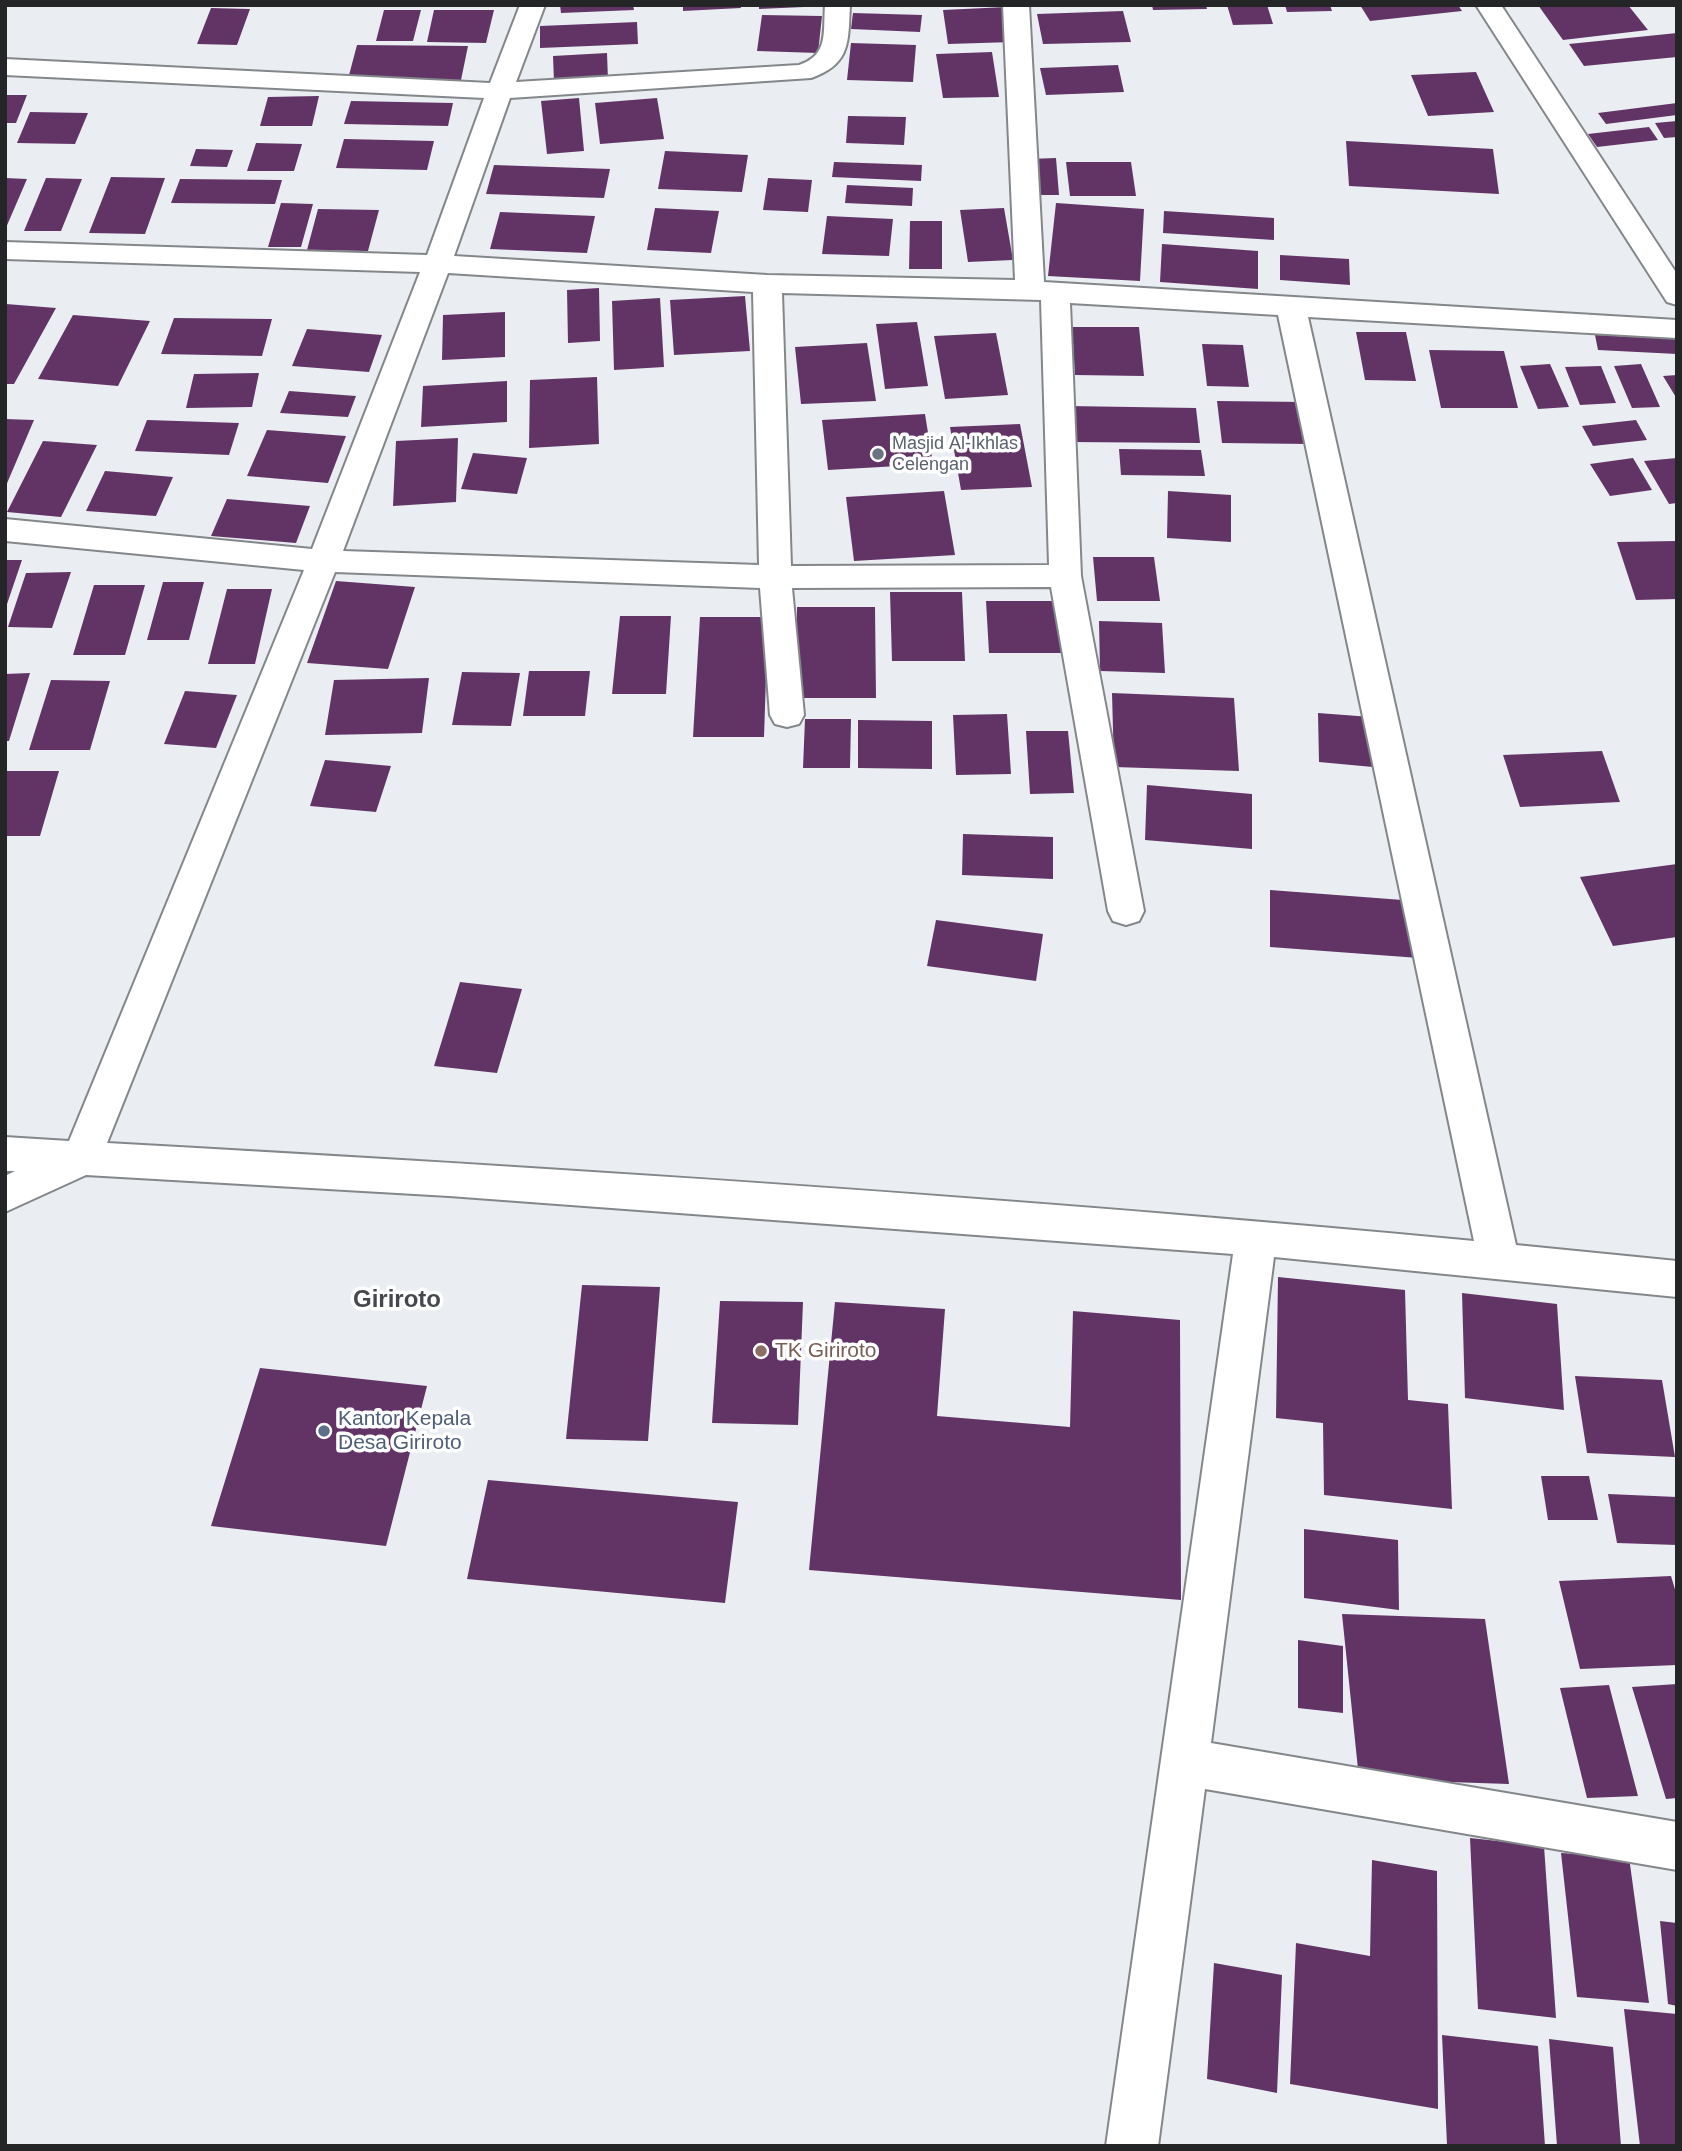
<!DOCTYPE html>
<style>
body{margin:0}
#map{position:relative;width:1682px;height:2151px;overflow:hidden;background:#eaeef2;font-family:Arial,sans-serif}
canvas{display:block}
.frame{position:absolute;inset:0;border:7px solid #232526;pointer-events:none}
</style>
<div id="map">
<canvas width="1682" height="2151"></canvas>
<div class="frame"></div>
</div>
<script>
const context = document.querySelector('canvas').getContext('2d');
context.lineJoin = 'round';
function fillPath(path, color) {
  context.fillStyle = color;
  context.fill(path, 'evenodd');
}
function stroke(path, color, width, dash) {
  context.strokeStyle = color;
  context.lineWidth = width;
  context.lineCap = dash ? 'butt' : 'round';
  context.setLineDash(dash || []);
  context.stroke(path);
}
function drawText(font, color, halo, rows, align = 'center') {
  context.font = font + ' Arial,sans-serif';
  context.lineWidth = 7;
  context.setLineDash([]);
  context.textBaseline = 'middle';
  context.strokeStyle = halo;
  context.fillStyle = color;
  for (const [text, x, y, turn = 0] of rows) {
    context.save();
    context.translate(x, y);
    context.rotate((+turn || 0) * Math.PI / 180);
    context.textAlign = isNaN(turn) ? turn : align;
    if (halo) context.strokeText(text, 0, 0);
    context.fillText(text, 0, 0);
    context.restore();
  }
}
fillPath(new Path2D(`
 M560 5H633L634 10 561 13Z
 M683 5H740L741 8 683 11Z
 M759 5H804V7L759 9Z
 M1152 5H1206L1207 9 1153 10Z
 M1227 5H1267L1273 24 1233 25Z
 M1285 5H1330L1332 11 1287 12Z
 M1360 5H1458L1462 11 1370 21Z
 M1538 5H1628L1648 30 1563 40Z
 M1006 7 1013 42 948 44 943 10Z
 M211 8 250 9 237 45 197 44Z
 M384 10H421L413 41H376Z
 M434 10H494L486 43 427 42Z
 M1123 11 1131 42 1043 44 1037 14Z
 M853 13 922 15 920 32 851 29Z
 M762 15 822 16 818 53 757 51Z
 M637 22 638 44 540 48V26Z
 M1677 33V57L1584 66 1569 44Z
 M851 43 916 45 913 82 847 80Z
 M357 45 468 46 461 80 348 79Z
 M992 52 999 97 943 98 936 54Z
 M607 53 608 80 554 82 553 56Z
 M1118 65 1124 92 1046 95 1040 68Z
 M1476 72 1494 112 1428 116 1411 75Z
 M5 95H27L16 123H5Z
 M319 96 312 126H260L268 97Z
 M579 98 584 151 547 154 541 101Z
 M657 98 664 139 600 144 595 103Z
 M351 101 453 103 448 126 344 124Z
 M1677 103V115L1606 124 1598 113Z
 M30 112 88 113 75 144 17 143Z
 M848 116 906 117 904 145 846 143Z
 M1677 121V137L1664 138 1655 123Z
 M1649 127 1658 140 1597 147 1588 134Z
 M344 139 434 141 427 170 336 168Z
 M1346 141 1493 149 1499 194 1349 186Z
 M256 143 302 144 294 171H247Z
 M196 149 233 150 227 167 190 166Z
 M665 151 748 155 742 192 658 189Z
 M1056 158 1059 195H1032L1029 159Z
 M834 162 922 165 921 181 832 177Z
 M1066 162H1131L1136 196H1070Z
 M494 165 610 169 604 198 486 194Z
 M111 177 165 178 145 234 89 233Z
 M5 178 27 179 5 230Z
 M46 178 82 179 61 231H24Z
 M768 178 812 180 808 212 763 210Z
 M180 179 282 180 275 204 171 203Z
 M847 185 913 188 912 206 845 203Z
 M281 203 313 204 301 247H268Z
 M1056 203 1144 209 1140 281 1048 276Z
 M655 208 719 211 711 253 647 250Z
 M1004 208 1013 260 968 262 960 210Z
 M318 209 379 210 368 251 307 250Z
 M1164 211 1274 218V240L1163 233Z
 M500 212 595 216 587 253 490 249Z
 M827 216 893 219 889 256 822 254Z
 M910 221H942V269H909Z
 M1162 244 1258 251V289L1160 282Z
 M1280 255 1349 259 1350 285 1280 280Z
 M599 288 600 341 568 343 567 290Z
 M745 296 750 351 674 355 670 300Z
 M660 298 664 367 614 370 612 301Z
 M6 304 56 308 14 384H5Z
 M505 312V357L442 360 443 315Z
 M73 315 150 321 118 386 38 379Z
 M174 318 272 319 262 356 161 354Z
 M917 322 928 386 885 389 876 324Z
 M1072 327H1139L1144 376 1075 375Z
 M307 329 382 335 369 372 292 366Z
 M1356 332H1406L1416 381 1365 380Z
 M996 333 1008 395 945 399 934 336Z
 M1595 335 1677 339V354L1598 350Z
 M867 343 876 401 801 404 795 347Z
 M1202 344 1243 345 1249 387 1207 386Z
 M1429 350 1504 351 1518 408H1441Z
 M1550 364 1569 407 1538 409 1520 366Z
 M1641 364 1660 407 1632 408 1614 366Z
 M1601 366 1616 403 1580 405 1565 367Z
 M259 373 252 407 186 408 194 374Z
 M1677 375V399L1663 376Z
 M597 377 599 444 529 448 530 380Z
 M507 381V422L421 427 423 386Z
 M289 391 356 396 348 417 280 413Z
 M1217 401 1305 402 1311 444 1222 443Z
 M1067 406 1196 408 1200 443 1069 442Z
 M925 414 933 464 828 470 822 420Z
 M5 419 34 420 5 488Z
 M147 420 239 423 229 455 135 451Z
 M1636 420 1647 440 1593 446 1582 426Z
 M1020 424 1032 487 961 490 950 427Z
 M267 430 346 436 328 483 247 476Z
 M458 438 456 502 393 506 396 441Z
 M43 441 97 445 61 517 7 512Z
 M1119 449 1201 450 1205 476 1121 475Z
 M473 453 527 458 517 494 461 489Z
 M1633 458 1652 490 1610 496 1590 464Z
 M1677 458V503L1669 504 1644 461Z
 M105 471 173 477 156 516 86 511Z
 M944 491 955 555 854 561 846 497Z
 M1168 491 1231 495V542L1167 538Z
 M227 499 310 506 296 543 211 536Z
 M1677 541V599L1636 600 1617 542Z
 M1093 557H1154L1160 601H1097Z
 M5 560H22L6 607H5Z
 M71 572 52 628 8 627 26 573Z
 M336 581 415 587 388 669 307 663Z
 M163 582H204L189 640H147Z
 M94 585H145L125 655H73Z
 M227 589H272L255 664H208Z
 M890 592H962L965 661H892Z
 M986 601H1057L1062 653H989Z
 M797 607H875L876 698H796Z
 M620 616H671L666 694H612Z
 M700 617H768L764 737H693Z
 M1099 621 1162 623 1165 673 1100 671Z
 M529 671H590L585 716H523Z
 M462 672 520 673 511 726 452 725Z
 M30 673 9 741H5V674Z
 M429 678 422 733 325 735 334 680Z
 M51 680 110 681 90 750H29Z
 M185 691 237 695 216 748 164 744Z
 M1112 693 1234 698 1239 771 1114 767Z
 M1318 713 1371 717 1373 767 1319 762Z
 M1007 714 1011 774 956 775 953 715Z
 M805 719H851L850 768H803Z
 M858 720 932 721V769L858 768Z
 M1026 731H1068L1074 793 1030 794Z
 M1602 751 1620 802 1520 807 1503 755Z
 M325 760 391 766 376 812 310 806Z
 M5 771H59L40 836H5Z
 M1147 785 1252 794V849L1145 840Z
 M963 834 1053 837V879L962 875Z
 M1677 864V937L1613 946 1580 877Z
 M1270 890 1416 901 1419 958 1270 947Z
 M936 920 1043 934 1036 981 927 966Z
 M460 982 522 989 497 1073 434 1066Z
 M1278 1277 1405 1290 1408 1400 1448 1404 1452 1509 1324 1495 1323 1423 1276 1418Z
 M582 1285 660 1287 648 1441 566 1439Z
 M1462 1293 1557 1304 1564 1410 1465 1398Z
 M720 1301 803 1302 798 1425 712 1423Z
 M835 1302 945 1309 937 1416 1070 1427 1073 1311 1180 1320 1181 1600 809 1570Z
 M260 1368 427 1386 386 1546 211 1526Z
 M1575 1376 1662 1380 1675 1457 1587 1453Z
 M1541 1476H1589L1598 1520H1548Z
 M488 1480 738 1502 725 1603 467 1579Z
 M1608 1494 1677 1497V1545L1617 1543Z
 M1304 1529 1398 1540 1399 1610 1304 1598Z
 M1671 1576 1677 1596V1665L1580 1669 1559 1581Z
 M1342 1614 1485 1619 1509 1784 1359 1779Z
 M1298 1640 1343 1646V1713L1298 1708Z
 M1677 1684V1798L1666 1799 1632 1687Z
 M1609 1685 1638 1796 1587 1798 1560 1688Z
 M1470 1838 1544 1846 1556 2018 1478 2009Z
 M1561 1853 1629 1857 1649 2003 1577 1997Z
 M1372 1860 1437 1871 1438 2109 1290 2084 1296 1943 1370 1956Z
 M1660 1921 1677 1923V2006L1668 2004Z
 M1214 1963 1282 1975 1277 2093 1207 2079Z
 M1624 2009 1677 2014V2146H1640Z
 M1442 2035 1538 2046 1545 2146 1447 2145Z
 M1549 2039 1613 2047 1621 2146H1557Z`), '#623466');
const minor = new Path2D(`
 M520 5H545L516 82 799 65C829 55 823 32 825 5H850C848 42 851 64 811 78L510 98 454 256 767 275 1015 280 1003 5H1029L1044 282 1677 320V338L1308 317 1516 1245 1677 1261V1297L1274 1257 1211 1743 1677 1822V1870L1205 1789 1158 2146H1106L1233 1254 449 1196 86 1175 5 1212V1176L15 1171H5V1137L69 1141 304 570 5 541V519L312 549 420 272 5 259V242L427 255 484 98 5 75V59L490 83ZM448 273 753 292 759 565 343 551ZM782 293 1041 300 1049 565 791 566ZM1070 303 1278 315 1474 1241C1020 1198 563 1168 107 1143L335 572 760 588 770 715 775 724 787 727 799 724 804 715 792 588 1051 587 1108 911 1113 921 1126 925 1139 921 1144 911 1081 576Z
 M1476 5H1501L1677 274V305L1667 302Z`);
stroke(minor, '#83878a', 4);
fillPath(minor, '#fff');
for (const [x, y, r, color] of [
 [878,454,7,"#6b7280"],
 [761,1351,7,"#8d6e63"],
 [324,1431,7,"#5c6f8a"]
]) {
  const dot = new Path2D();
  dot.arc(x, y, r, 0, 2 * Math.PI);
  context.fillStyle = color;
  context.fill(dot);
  stroke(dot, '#fff', 2.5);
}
drawText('18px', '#5b616d', '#fff', [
 ["Masjid Al-Ikhlas",892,444],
 ["Celengan",892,465]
], 'left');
drawText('21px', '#785e54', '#fff', [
 ["TK Giriroto",775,1351]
], 'left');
drawText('21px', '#4e5e75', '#fff', [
 ["Kantor Kepala",338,1419],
 ["Desa Giriroto",338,1443]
], 'left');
drawText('bold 24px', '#45484c', '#fff', [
 ["Giriroto",397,1300]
]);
</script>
